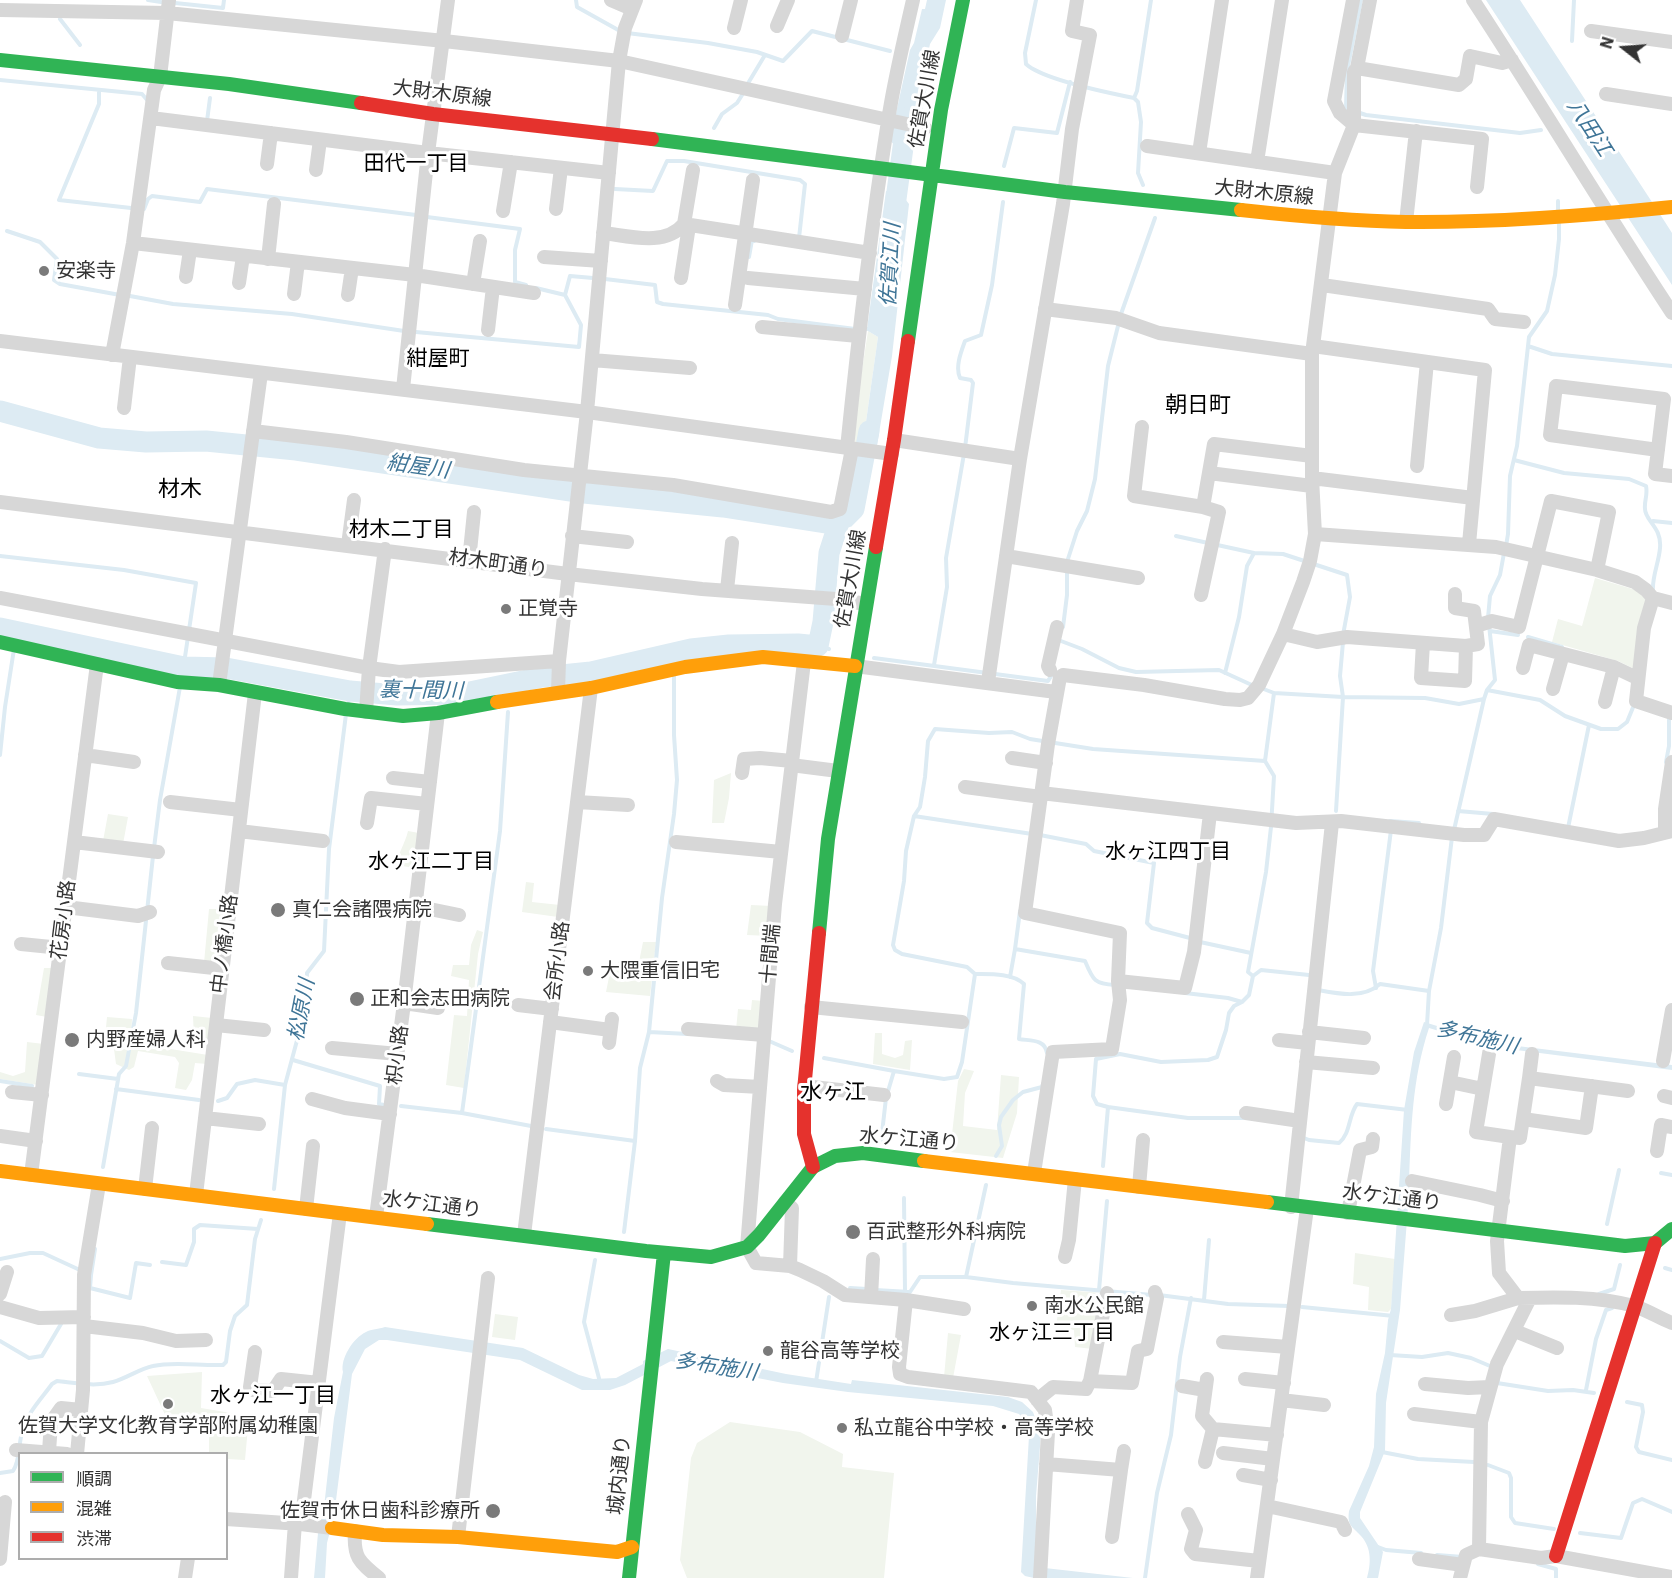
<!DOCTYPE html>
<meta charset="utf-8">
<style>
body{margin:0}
#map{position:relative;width:1672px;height:1578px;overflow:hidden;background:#fff;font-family:"IBM Plex Sans","Noto Sans JP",sans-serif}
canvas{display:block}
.legend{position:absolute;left:18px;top:1452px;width:210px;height:108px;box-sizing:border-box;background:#fff;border:2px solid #adadad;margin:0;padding:8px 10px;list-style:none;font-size:18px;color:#333}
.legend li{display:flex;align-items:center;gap:12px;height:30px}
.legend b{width:30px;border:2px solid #adadad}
.north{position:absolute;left:1594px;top:18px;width:60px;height:60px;-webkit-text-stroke:4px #fff;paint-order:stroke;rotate:287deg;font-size:16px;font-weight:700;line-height:24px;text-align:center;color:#333}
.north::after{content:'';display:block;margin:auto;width:21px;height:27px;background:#333;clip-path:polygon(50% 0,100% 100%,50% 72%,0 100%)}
</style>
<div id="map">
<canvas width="1672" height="1578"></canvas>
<ul class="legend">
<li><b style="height:8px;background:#30b455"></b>順調</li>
<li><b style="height:8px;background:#ff9f0a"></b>混雑</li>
<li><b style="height:8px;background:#e5322d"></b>渋滞</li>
</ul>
<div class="north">N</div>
</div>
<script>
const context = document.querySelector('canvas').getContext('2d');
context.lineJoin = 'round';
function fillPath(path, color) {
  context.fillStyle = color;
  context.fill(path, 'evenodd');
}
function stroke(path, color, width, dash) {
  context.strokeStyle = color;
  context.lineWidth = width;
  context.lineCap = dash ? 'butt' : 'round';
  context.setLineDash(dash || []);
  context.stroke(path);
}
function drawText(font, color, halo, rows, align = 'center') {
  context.font = font + ' "IBM Plex Sans","Noto Sans JP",sans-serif';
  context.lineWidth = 6;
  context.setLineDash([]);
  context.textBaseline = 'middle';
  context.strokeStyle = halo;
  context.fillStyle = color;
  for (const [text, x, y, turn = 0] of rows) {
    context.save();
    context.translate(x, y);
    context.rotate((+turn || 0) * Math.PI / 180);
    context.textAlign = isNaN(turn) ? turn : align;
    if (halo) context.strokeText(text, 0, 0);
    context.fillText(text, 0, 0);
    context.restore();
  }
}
fillPath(new Path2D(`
 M868 331 878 337 864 436 860 443 855 442 853 428Z
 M1595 578 1643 592 1654 602 1639 671 1618 661 1552 642 1558 619 1582 626Z
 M731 773 729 798 724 823H712L714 780Z
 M108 814 128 817 123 844 103 841Z
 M408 831 419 833 415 868 396 865C398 853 405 844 408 831Z
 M526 882 534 883 532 902 560 905 558 917 522 912Z
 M751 905 772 906 769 936 747 935Z
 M209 909H225L218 965 204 963Z
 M477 930 483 932 478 954 464 1088 446 1085 454 1015 467 1016 469 980 451 976 453 965H469L471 945Z
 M643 942H656L650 996 606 992 611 967 617 965 619 961 639 962Z
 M44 968H53L47 1017 36 1015Z
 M752 1000 764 1001 762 1032 736 1030 738 1009 751 1010Z
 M193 1016 212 1018 209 1040 194 1039Z
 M107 1017 132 1019 131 1037 149 1040 152 1046 208 1055 207 1064 195 1063 192 1080 186 1090 175 1088 179 1063 175 1057 138 1051 134 1067 129 1070 116 1064 114 1049 104 1048Z
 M875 1033H882V1054L895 1058 903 1055 905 1041 912 1040 910 1070 873 1064Z
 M27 1042 44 1044 38 1085 0 1079V1072L13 1076 25 1072Z
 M964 1069 974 1071 965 1093 963 1126 997 1130 1001 1075 1019 1077 1017 1113 1003 1158 950 1152 958 1081Z
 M1355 1253 1395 1259 1391 1309 1388 1312 1368 1310 1369 1287 1353 1284Z
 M1061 1290 1104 1293 1093 1349 1075 1347 1074 1330 1056 1327Z
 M495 1314 518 1317 515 1340 492 1337Z
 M948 1333 961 1335 953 1378 944 1377Z
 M202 1372 201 1408 249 1416 245 1460 227 1459 226 1454 209 1453V1432L187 1430V1420L167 1419 147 1376Z
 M730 1422 800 1432 843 1454 842 1467 894 1473 884 1578H687L680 1560 691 1458 697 1443Z`), '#f1f5ed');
fillPath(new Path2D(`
 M927 0H946L940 28 930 44 926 63 929 77 916 140 906 148 894 145 890 140 910 50 914 43 922 9H925Z
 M1486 0H1520L1665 222 1672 233V285Z
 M886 191 902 195 909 204 892 356 877 445 860 443 864 436 878 337 868 331 867 329Z
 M1424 1022 1493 1043 1672 1065V1070L1493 1047 1429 1028C1412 1079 1411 1130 1409 1183L1412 1185 1408 1207 1400 1310 1386 1403 1385 1451 1360 1512V1518L1383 1552 1378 1578H1367C1371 1564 1372 1548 1361 1536 1352 1526 1347 1526 1349 1511L1369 1466 1374 1447 1376 1394 1385 1353 1388 1320 1391 1309 1404 1110 1414 1052Z
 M385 1327 523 1348 579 1375 593 1379 616 1378 643 1364V1361L668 1349 786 1374 851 1384 852 1380 1008 1397 1022 1402 1033 1412 1041 1434 1036 1496V1567L1133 1578H1034L1025 1576 1021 1572 1029 1436 1026 1423 1019 1414 993 1406 848 1392 783 1383 671 1361 625 1385 610 1390H582L520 1360 387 1340H379L365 1349 352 1374 334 1516 327 1543 325 1578H314L318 1533 324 1507 334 1418 343 1372C340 1359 353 1338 366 1332 371 1329 379 1329 385 1327Z`), '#ddebf3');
stroke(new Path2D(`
 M148 0 161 2
 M576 0 577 7 620 31
 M1036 0 1025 53 1026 64C1043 80 1109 93 1134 98L1138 102 1141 122 1138 173 1143 185
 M175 3 223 8 224 0
 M60 19 80 45
 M627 33 708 43 757 52 783 61 812 31 890 51
 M1572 41 1574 0
 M0 80 142 94 148 101
 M747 85 765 55
 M99 91V104L59 200 131 208
 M1134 98 1137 91 1151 0
 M1350 109 1346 108 1347 71 1361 0
 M1357 112 1366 115 1520 133 1541 130
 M207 121 210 98
 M714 128 722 114 737 103 744 92
 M1004 166 1014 128 1057 133 1070 82
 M615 189 653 191 667 161H684L800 180 805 184 799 238
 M1558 201V212
 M144 209 148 199 152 196 200 202 207 189 416 215
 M427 217 520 229 515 250V282L526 285
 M7 231 40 242 57 259 54 280 60 284 120 295
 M749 257 752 240 754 241
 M605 279 655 285 657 302 663 304 768 315 778 319 855 329H867
 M536 288 565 295
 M130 296 173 304 292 314 404 331
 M416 332 579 347 581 325 565 295 570 276 593 278
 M1528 346 1552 354 1672 366
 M1514 460 1564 473 1629 479 1646 486C1648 495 1644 501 1645 509 1645 521 1662 527 1660 548 1659 562 1652 577 1653 590
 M1653 521 1672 523
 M1176 536 1254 553
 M1506 546 1508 534 1510 476 1517 446 1529 337 1547 311 1555 275 1559 239V223
 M0 556 124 570 196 583 182 677
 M1067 562 1077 531 1087 511 1095 479 1108 366 1121 314 1155 218
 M1488 618 1490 596 1500 575 1504 553
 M1063 627 1067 595V569
 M1490 631 1518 635
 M1528 637 1562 647
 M1061 641 1082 649 1119 668 1136 672 1219 670 1254 686
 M818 646 829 649
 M670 655 672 666
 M874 658 1048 681 1053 673
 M934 665 947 587 946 558 965 448 973 383 971 380 960 378C955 367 961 352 965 341L981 335 992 285 1003 202
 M1225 673 1239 617 1247 566 1254 553 1283 554 1347 575 1350 597 1343 635
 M1261 688 1274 693 1343 697 1425 698 1459 704 1484 699
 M1487 690 1540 700 1565 716 1601 729H1618L1627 722 1634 705
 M348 704 350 691
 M0 755 5 707 14 649
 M1666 762 1669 746V717
 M1336 811 1343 697 1340 676 1343 642
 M1458 811 1493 814
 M914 816 1032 834
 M1390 821 1419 823
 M1568 828 1589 725
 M1454 830 1484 699 1487 690 1495 680 1489 625
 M1040 835 1086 844 1094 851 1154 863 1147 923 1152 928 1190 938
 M154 848 160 800 180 687
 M1200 942 1251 953
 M1015 949 1020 911
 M975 974 967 967 902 954 895 950 893 945 904 881 906 851 914 816 920 807 925 777 928 741 935 729 989 733 1012 732 1030 739 1093 749 1265 761
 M1253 976 1261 970 1309 975
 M1010 977 1015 949 1085 961C1093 980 1094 984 1115 985
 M1376 988 1373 971 1391 830
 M1318 989V990C1339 994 1363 999 1380 984L1429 991
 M1185 993 1228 998 1242 1002
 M1427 1025 1429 991 1441 928 1452 837
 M649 1032 688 1034
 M769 1041 792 1051
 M824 1058 894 1071
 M293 1060 380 1086 379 1104 384 1105
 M79 1074 118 1079
 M0 1081 32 1086
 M116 1089 199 1100
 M218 1101 227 1098 237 1084 255 1080 285 1085
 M401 1106 462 1113 531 1126
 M1108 1107 1097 1104 1093 1096 1096 1059 1120 1054 1161 1062 1208 1060 1217 1057 1226 1030 1229 1013 1234 1006 1242 1002 1249 995 1253 976 1248 972 1266 872 1271 827 1274 776 1265 761 1274 693
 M462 1113 500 831 508 712
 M546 1129 635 1141
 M1304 1138 1309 1140 1339 1143C1351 1133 1348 1116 1357 1104L1408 1110
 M881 1142 886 1098 894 1071 944 1079 957 1077 962 1062 975 974C990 974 1013 973 1024 984L1019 1039C1031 1041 1045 1039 1047 1053
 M996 1156 1002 1146 999 1125 1001 1117 1013 1100 1023 1092 1042 1087 1043 1084
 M1103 1166 1108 1107 1188 1118H1246
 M103 1167 119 1074 126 1066 136 1013 153 856
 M1661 1173 1672 1175
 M274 1189 285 1085 306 1007 307 973 324 951 329 849 346 714
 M904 1198 905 1292
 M1607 1224 1619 1170
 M624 1232 635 1141 640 1068 649 1032 662 898 674 814 677 780 674 735V676
 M0 1259 30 1253H43L82 1271
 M595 1260 584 1322 600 1382
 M162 1262 186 1265 194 1242V1229L200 1225 258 1229
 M1665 1268 1672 1270
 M89 1274 91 1275 95 1249
 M91 1275 90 1288 130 1298 136 1263 150 1265
 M966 1277 986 1185
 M850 1288 867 1289
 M875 1290 910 1292 920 1277H966L1013 1283 1152 1295
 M1099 1290 1107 1201
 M1599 1294 1614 1289 1620 1265
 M1159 1295 1228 1304 1289 1306
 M1204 1300 1209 1240
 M1302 1307 1394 1316
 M0 1341 29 1358 42 1356 61 1324
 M1390 1355 1422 1357 1448 1353 1471 1358 1490 1366
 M1498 1380 1497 1383 1548 1391 1573 1390 1594 1393
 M816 1382 829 1297
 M1586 1390 1596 1339 1606 1310 1612 1308
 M1627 1402 1642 1405 1643 1412 1636 1447 1639 1452 1672 1460
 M1382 1452 1418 1459 1474 1462
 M1488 1465 1509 1473 1511 1478V1517L1515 1523 1554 1529
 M0 1473 13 1471C21 1459 18 1442 23 1429 28 1412 42 1398 52 1384L57 1381C76 1383 95 1387 113 1382 127 1378 139 1369 153 1366 174 1361 200 1366 223 1365L226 1362 230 1331 235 1316 247 1305 255 1239 261 1220
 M1580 1533 1621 1538 1633 1503 1642 1499 1672 1512
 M1378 1547 1386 1550 1421 1553
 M1437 1555 1463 1557
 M1538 1564 1556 1569V1578
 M1145 1578 1157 1493 1171 1435 1180 1357 1191 1298`), '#ddebf3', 4);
stroke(new Path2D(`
 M893 221 907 118
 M0 411 99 438 146 442 206 441 296 450 584 493 723 507 838 525
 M0 628 184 667 226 668 350 691 397 695 460 694 542 677 591 672 691 649 729 645 798 644 818 646 823 622 829 553 838 525 854 509 869 431`), '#ddebf3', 21);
stroke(new Path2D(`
 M611 0 632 9
 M1353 0 1334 101 1340 113 1354 125 1482 139 1477 187
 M1473 0C1541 104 1604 210 1672 313
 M0 10 167 13 444 41 619 61 925 128
 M777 26 788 0
 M734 28 741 0
 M1591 31 1672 42
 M842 36 851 0
 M1357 68 1459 85 1466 79 1470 56 1502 63 1512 60
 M1606 94 1672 104
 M151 118 428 153 609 173
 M1147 146 1335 173
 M1199 153 1222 0
 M1257 162 1282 0
 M267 164 271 133
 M316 170 320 140
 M556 209 561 168
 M503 211 511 162
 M1406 222 1416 131
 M684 224 693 170
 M603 233C629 236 665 247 684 224L870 253
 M133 243 415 275 534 293
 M544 257 601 261
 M268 259 274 204
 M186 277 190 250
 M681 278 689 226
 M748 278 865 289
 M239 283 243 256
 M473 284 480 241
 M1322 285 1488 309 1495 319 1524 322
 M294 294 298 262
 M348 295 352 268
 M735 305 753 180
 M1045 309 1116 318 1159 333 1312 354
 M762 327 858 336
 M488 330 493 287
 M0 341 587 412 892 454
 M1313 346 1485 370 1469 544
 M112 355 133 243 154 90 160 77 169 0
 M592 360 690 368
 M403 389 428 153 448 0
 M124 408 130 357
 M1142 427 1134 496 1203 507 1219 512 1201 595
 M253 431 346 442 524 470 673 485 831 512 840 509 852 449
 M894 440 1020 459
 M847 448C858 339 871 229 888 121 894 80 904 40 913 0
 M1658 450 1550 435 1556 386 1664 399 1655 474 1672 476
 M1417 466 1427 362
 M1209 473 1312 486
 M1312 478 1473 498
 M0 502 568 574 702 589 836 599 866 604
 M1203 507 1214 444 1312 456
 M1315 534 1496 547 1597 570 1635 582 1646 590 1653 598 1672 603
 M572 536 627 542
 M348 545 354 500
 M1006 556 1138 578
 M469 561 474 512
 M727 590 732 543
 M0 598 369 668 399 672 559 661
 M1653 598 1644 628 1636 701 1672 713
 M1476 626 1492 621 1519 627 1551 501 1609 512 1597 570
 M1283 634 1317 642 1347 637 1466 646 1478 644 1474 611 1455 608V594
 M1423 643 1421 678 1465 681 1466 646
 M804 662 775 904 747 1247 756 1263 790 1266 800 1270 823 1281 845 1295 906 1300 899 1367 900 1374 908 1377 1031 1392 1045 1410 1048 1432 1040 1578
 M855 666 1056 692
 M1523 668 1529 645 1614 667 1637 678
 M1050 670 1048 666 1057 627
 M988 682 1020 459 1063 204 1072 129 1090 35 1072 31 1077 0
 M219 685 261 373
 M1553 689 1563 654
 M558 692 559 661 587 412 619 61 625 28 636 0
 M1605 702 1614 667
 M366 712 369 668 385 549
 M85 755 134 762
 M1012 758 1046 763
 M791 765 838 771
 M742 773 744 759 760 758 792 761
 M393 778 430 782
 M965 787 1041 797
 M1041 793 1296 823 1341 821 1464 835H1484L1494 819 1619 841 1644 838 1672 831
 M170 802 241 810
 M577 802 628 805
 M367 823 371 798 427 804
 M239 831 323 841
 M1665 831V809L1672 762
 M74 842 158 852
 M676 842 781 852
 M415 906 459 915
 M66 907 138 916 150 912
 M21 944 61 948
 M168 963 223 969
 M1118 981 1185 988 1194 952 1210 813
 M404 1003 438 1008
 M518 1005 552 1009
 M811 1007 962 1022
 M550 1022 610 1030
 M216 1025 264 1030
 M688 1029 764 1035
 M1309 1032 1364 1038
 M1279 1040 1308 1043
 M609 1043 612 1019
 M332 1048 398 1054
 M1490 1048 1476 1132 1510 1137
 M1532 1054 1529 1078 1628 1091
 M1663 1061 1672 1010
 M1306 1062 1373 1068
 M1529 1078 1520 1138 1510 1137 1497 1241 1499 1273 1518 1298C1556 1297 1597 1296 1634 1306 1647 1310 1659 1318 1672 1323
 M717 1081 724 1085 760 1087
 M1450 1082 1483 1089
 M804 1086 884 1095
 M12 1092 42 1095
 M1664 1096 1672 1098
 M312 1099 345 1108 390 1114
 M1446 1104 1454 1057
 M1246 1113 1300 1121
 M205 1118 259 1124
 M1523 1119 1586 1128 1592 1086
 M0 1136 36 1141
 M1657 1151 1661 1125 1672 1127
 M1034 1173 1053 1052 1112 1049 1120 1000 1118 981 1120 933 1025 913 1048 744 1060 677 1063 675 1144 685 1225 699 1240 700 1248 698 1259 685 1283 634 1303 582 1310 561 1315 534 1312 478V354L1335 173 1354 125V72L1357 68 1370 0
 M31 1175 97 664
 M1412 1181 1480 1195 1503 1201
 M1139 1187 1143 1140
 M145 1189 152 1128
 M196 1195 255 693
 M785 1202 792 1208 790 1266
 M1291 1207 1332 823
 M306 1209 313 1146
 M1348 1213 1360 1150 1372 1147 1373 1139
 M376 1217 404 1003 438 713
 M524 1235 591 688
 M1065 1257 1069 1240 1075 1179
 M0 1294 7 1272
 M871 1297 873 1259
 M906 1300 964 1309
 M0 1307 39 1318 84 1317
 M1451 1315 1475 1311 1518 1298
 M84 1326 143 1333 176 1341 206 1340
 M1515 1331 1557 1348
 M1223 1342 1288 1347
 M255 1352 250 1387 252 1390 273 1391 281 1379 319 1383
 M1207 1379 1202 1416 1213 1429 1277 1435
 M1245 1379 1284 1383
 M1090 1381 1107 1293
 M1425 1384 1468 1388 1490 1387
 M1182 1386 1205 1390
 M1037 1400 1053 1387 1086 1389 1090 1381 1132 1383 1138 1351 1147 1349 1157 1298 1155 1292
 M1281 1400 1324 1405
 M1414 1414 1481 1422
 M16 1450 67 1454
 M49 1452 51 1422 61 1408 81 1410
 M1223 1453 1273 1459
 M77 1454 83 1390 84 1275 99 1184
 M1205 1462 1213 1429
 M1046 1464 1121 1470 1112 1537
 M1121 1470 1124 1451
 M1243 1475 1271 1480
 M1267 1506 1341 1522 1345 1530
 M1188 1514 1196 1530 1191 1549 1195 1554 1259 1561
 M226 1519 301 1524 332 1528
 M301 1524 340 1213
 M355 1531C353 1557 359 1562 379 1578
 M458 1537 488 1278
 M1479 1549 1481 1422 1497 1364 1530 1298
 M0 1559 5 1502
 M1419 1559 1463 1565
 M185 1578 188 1558
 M291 1578 295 1523
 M1257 1578 1307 1208
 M1460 1578 1466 1555 1479 1549 1541 1558 1556 1556 1672 1577`), '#d7d7d7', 14);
stroke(new Path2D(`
 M0 60 229 84 361 103
 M652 139 1065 192 1241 210
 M908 341 941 110 963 0
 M0 642 177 682 219 685 345 709 403 716 438 713 497 702
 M819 933 828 839 876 547
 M1267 1202 1625 1246 1655 1243 1672 1229
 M427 1224 646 1251 711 1257 747 1247 759 1235 813 1167 835 1156 863 1153 924 1161
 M629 1578 664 1253`), '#30b455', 14);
stroke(new Path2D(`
 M1241 210C1296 216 1351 221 1406 222 1495 223 1584 216 1672 207
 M497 702 591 688 685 667 763 657 855 666
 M924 1161 1267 1202
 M0 1171 427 1224
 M332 1528 383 1535 458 1537 617 1552 632 1547`), '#ff9f0a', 14);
stroke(new Path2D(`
 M361 103 433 114 652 139
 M876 547 894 440 908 341
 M813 1167 804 1134V1090L819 933
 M1556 1556 1655 1243`), '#e5322d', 14);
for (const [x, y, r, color] of [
 [44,271,6,"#7a7a7a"],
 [506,609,6,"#7a7a7a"],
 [278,910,8,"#7a7a7a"],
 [588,971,6,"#7a7a7a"],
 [357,999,8,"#7a7a7a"],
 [72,1040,8,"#7a7a7a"],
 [853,1232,8,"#7a7a7a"],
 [1032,1306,6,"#7a7a7a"],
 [768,1351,6,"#7a7a7a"],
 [168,1404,6,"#7a7a7a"],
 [842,1428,6,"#7a7a7a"],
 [493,1511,8,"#7a7a7a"]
]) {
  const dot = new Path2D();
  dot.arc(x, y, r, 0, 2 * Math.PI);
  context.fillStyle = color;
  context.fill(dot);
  stroke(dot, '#fff', 2);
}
drawText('20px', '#333', '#fff', [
 ["大財木原線",442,94,7],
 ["佐賀大川線",925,99,-80],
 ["大財木原線",1264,193,6],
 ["材木町通り",498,564,8],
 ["佐賀大川線",851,579,-80],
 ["花房小路",64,920,-83],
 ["中ノ橋小路",225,944,-83],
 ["十間端",771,954,-85],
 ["会所小路",558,961,-83],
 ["枳小路",398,1055,-83],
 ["水ケ江通り",909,1140,5],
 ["水ケ江通り",1392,1198,7],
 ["水ケ江通り",432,1205,7],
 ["城内通り",620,1475,-84]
]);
drawText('20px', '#333', '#fff', [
 ["安楽寺",56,271],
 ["正覚寺",518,609],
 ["真仁会諸隈病院",292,910],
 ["大隈重信旧宅",600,971],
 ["正和会志田病院",370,999],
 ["内野産婦人科",86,1040],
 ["百武整形外科病院",866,1232],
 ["南水公民館",1044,1306],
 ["龍谷高等学校",780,1351],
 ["佐賀大学文化教育学部附属幼稚園",168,1426,"center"],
 ["私立龍谷中学校・高等学校",854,1428],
 ["佐賀市休日歯科診療所",480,1511,"right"]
], 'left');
drawText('italic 21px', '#3f7597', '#fff', [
 ["八田江",1589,128,57],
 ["佐賀江川",891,265,-87],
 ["紺屋川",418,467,8],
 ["裏十間川",421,691,1],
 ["松原川",302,1010,-79],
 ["多布施川",1477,1038,13],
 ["多布施川",716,1367,9]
]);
drawText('21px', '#000', '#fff', [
 ["田代一丁目",416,164],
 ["紺屋町",438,359],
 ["材木二丁目",401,530],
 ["水ヶ江四丁目",1168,852],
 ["水ヶ江二丁目",431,862],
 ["水ヶ江三丁目",1052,1333],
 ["水ヶ江一丁目",273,1396]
]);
drawText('22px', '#000', '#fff', [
 ["朝日町",1198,406],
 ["材木",180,490],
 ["水ヶ江",833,1093]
]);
</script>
